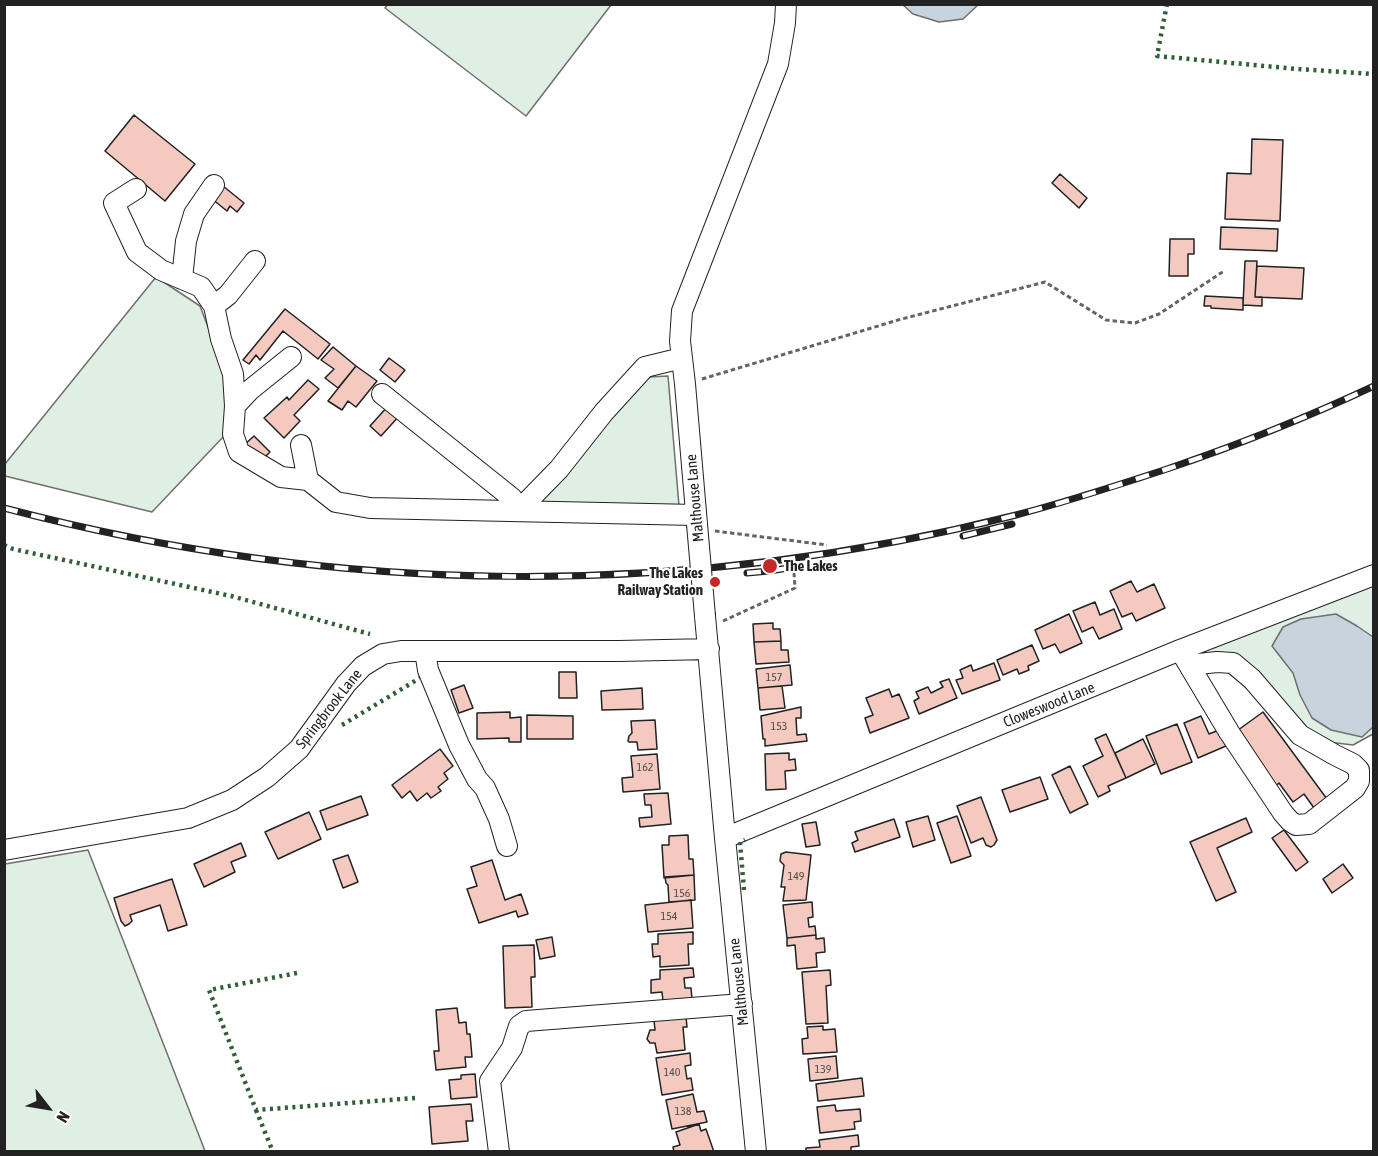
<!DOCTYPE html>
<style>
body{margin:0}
#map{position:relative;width:1378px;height:1156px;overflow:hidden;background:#fff;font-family:"Asap Condensed",sans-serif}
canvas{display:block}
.frame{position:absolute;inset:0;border:6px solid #222;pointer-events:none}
.north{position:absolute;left:18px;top:1078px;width:60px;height:60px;-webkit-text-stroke:4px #fff;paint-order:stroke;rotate:121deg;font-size:16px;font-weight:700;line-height:24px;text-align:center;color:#222}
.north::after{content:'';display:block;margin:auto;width:21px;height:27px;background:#222;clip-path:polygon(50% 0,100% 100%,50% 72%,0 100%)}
</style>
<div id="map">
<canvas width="1378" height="1156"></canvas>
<div class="frame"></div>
<div class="north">N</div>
</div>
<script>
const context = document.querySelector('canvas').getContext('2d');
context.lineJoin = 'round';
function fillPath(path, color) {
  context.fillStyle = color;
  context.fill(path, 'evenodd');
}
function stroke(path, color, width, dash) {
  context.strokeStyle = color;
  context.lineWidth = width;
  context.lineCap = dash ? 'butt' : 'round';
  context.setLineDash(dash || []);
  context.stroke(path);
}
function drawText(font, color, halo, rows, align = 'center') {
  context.font = font + ' "Asap Condensed",sans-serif';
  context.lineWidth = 4.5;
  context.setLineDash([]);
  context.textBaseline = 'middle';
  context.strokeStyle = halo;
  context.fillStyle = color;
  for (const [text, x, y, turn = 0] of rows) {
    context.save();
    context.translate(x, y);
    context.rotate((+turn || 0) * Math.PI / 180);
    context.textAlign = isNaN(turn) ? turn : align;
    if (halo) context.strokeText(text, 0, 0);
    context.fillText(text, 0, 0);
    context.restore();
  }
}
const green = new Path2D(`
 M388 4H611V5L526 116 385 8Z
 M156 277 200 306 230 385 224 436 152 512 5 476V464Z
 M668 376 679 506 534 505 635 384 649 377Z
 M1373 583V734L1353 745 1312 740 1275 712 1201 650Z
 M88 850 205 1151H5V864Z`);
fillPath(green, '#e0efe3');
stroke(green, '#6f6f6f', 1.5);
const water = new Path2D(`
 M903 5H978L963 19 939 22 913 14Z
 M1336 614 1357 626 1373 637V727L1362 737 1331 730 1312 718 1300 695 1293 673 1272 646 1283 627 1301 619Z`);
fillPath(water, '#c7d3dd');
stroke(water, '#6f6f6f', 1.5);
const building = new Path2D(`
 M134 115 195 164 165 201 105 151Z
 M1252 139 1283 140 1280 221 1225 219 1227 173 1251 174Z
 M1060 174 1087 198 1079 208 1052 183Z
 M223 186 244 203 237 212 230 206 227 211 212 199Z
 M1221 227 1278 229 1277 251 1220 249Z
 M1170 239H1194V254H1188V276H1169Z
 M1245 261H1257L1255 297H1262V306L1243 305Z
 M1257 266 1304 268 1302 299 1255 297Z
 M1205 296 1243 298V310L1211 308V306H1204Z
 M285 309 330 344 318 359 283 331 260 360 256 355 249 364 243 360Z
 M333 347 356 366 338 388 325 378 334 369 321 360Z
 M389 358 405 370 395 382 380 370Z
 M356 366 377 381 356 407 348 401 342 410 328 401Z
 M308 380 319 389 294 415 300 421 284 438 264 418 287 397 289 400Z
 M389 405 400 415 381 436 370 426Z
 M254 436 270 452 261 461 244 445Z
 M1131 581 1137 592 1154 584 1165 608 1136 621 1132 613 1122 617 1110 591Z
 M1095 602 1100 615 1114 609 1122 629 1099 639 1093 627 1082 632 1073 611Z
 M1069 614 1082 643 1060 653 1055 644 1043 649 1035 630Z
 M773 623V629H780L781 641 754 642 753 624Z
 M781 641V650H788L789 662 756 664 754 642Z
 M1032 645 1039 661 1028 666 1029 670 1019 674 1017 669 1003 675 997 660Z
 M994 663 1000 680 962 694 956 680 963 678 960 670 971 665 973 671Z
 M790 665 792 685 758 688 756 669Z
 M559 672H576L577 698H559Z
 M949 679 957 698 919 714 914 701 919 698 916 692 928 687 931 693 943 687 940 682Z
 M464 685 473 708 459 713 451 690Z
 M782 686 785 708 760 710 758 688Z
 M642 688 643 709 602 710 601 691Z
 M889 689 892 697 899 694 909 718 870 733 865 718 873 715 866 698Z
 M801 707V718H796L797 735 806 734 807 741 765 746V739H763L761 716Z
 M510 712V718L521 717V742H509V738L477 739V713Z
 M1263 712 1327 799 1314 808 1304 794 1293 802 1279 783 1274 787 1234 733Z
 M527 715 573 716V739H527Z
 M1201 716 1209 734 1219 730 1226 746 1198 758 1184 723Z
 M655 720 657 749 638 750 637 742H629L628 741 629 736 632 733 631 721Z
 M1177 724 1192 762 1161 774 1146 736Z
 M1106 734 1126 778 1108 786 1110 791 1098 797 1083 766 1103 756 1095 739Z
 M1143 739 1155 764 1126 778 1115 753Z
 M440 749 453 766 444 773 448 779 438 787 441 791 431 798 427 793 417 801 410 791 402 798 392 785Z
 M789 753V760L795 759 796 770 785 771 786 789 766 790 765 754Z
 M657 754 660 789 623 792 622 778 633 777 631 756Z
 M1070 766 1088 804 1070 813 1052 775Z
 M1040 777 1048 799 1010 812 1002 790Z
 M668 793 671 824 640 827 639 818 652 817 651 805H645L644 794Z
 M361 796 368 815 327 830 320 811Z
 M981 797 997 840 994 845 991 847 986 845 983 838 971 843 957 806Z
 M309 812 321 839 278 859 265 832Z
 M928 816 935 840 913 847 906 822Z
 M957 816 971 856 951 863 937 823Z
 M1246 818 1252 832 1217 848 1236 892 1216 901 1190 842Z
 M894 819 900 837 855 852 852 843 858 840 855 832Z
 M816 822 820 845 806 847 802 824Z
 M1284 830 1308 862 1296 871 1272 838Z
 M688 835 689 859H693L694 875 664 878 662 845H669V836Z
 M241 843 246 856 231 862 235 872 204 887 194 864Z
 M786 852 811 855 806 900 783 901 785 887H781L784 865 780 861 781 854Z
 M348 855 358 882 343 888 333 860Z
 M492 860 505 900 521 894 528 914 518 917 516 911 479 923 467 889 477 886 471 867Z
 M1343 864 1353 878 1332 893 1323 879Z
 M694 875 695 900 669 902 668 885 666 883 665 877Z
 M172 879 187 925 168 931 160 905 130 915 132 921 129 924 125 926 121 921 114 898Z
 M691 900 693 928 648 932 645 905Z
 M812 902 813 917 808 918 809 927 815 926 816 935 787 938 783 905Z
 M693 932V944H688L689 965 660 967V956L653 957 652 944H658V934Z
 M816 935V939L824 938 825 952 816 953 817 967 797 969 795 945 787 946V938Z
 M552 937 555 956 540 959 536 940Z
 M534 945 535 977H531L532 1007 505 1008 503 946Z
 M693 968 694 977 684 978 685 988H691L692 999 663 1001 662 992 651 993V980L660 979V970Z
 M830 970 831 985 826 986 828 1023 806 1024 802 972Z
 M457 1008 459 1023 466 1022 467 1034H470L472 1057H465L466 1067 436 1070 434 1051H439L436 1010Z
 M686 1017 687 1027H683L685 1050 657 1053 655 1043H650L647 1039 650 1030H655L654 1020Z
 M823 1026V1030L835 1029 837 1052 803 1054 802 1039 808 1038 807 1027Z
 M690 1053 691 1065 685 1066 687 1079 691 1078 693 1090 662 1095 656 1058Z
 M836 1056 838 1078 810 1081 808 1059Z
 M475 1074 477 1097 451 1099 449 1080 461 1079V1075Z
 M862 1078 864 1096 818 1101 816 1084Z
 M693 1094 697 1112 704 1111 707 1122 672 1129 666 1100Z
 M471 1104 473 1121H466L468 1141 432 1144 429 1107Z
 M835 1105 836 1111 860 1109 861 1121 854 1122 855 1129 820 1133 817 1107Z
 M699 1124 701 1131 706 1129 714 1152H674L673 1147 680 1145 676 1132Z
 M858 1135 859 1146 851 1147V1152H806V1148L820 1147 819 1140Z`);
fillPath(building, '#f3c9c0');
stroke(building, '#222', 1.5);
const minor = new Path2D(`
 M136 189 114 203 137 252 161 270 201 287 214 306 221 339 233 374 235 406
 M182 279 186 241 194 214 214 185
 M214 306 228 295 255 261
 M291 357 250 390 235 406 233 434 239 452 281 477 308 480
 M382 394 512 498 519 510 559 469 604 412 645 367 682 358
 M301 445 308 480 336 502 370 508 696 515
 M697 524 685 384 680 341 682 311 778 64 785 23 786 4
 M705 616 725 838 756 1152
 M1180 650 1229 732 1283 813 1290 821 1296 825 1309 824 1355 788 1359 781V770L1353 764 1335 755 1300 735 1252 679 1233 663 1217 662 1189 665
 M425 651 428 670 459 745 477 779 485 788 499 819 507 846
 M725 838 1180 650 1374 575
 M4 850 188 818 232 800 267 777 299 749 346 684 363 666 383 654 401 651H619L709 649
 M499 1152 490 1081 512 1048 519 1026 526 1021 742 1004`);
stroke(minor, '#222', 22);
stroke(new Path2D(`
 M702 379 898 320 1045 282 1106 320 1135 323 1159 314 1224 271
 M715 531 827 545
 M723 621 795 588 794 573`), '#646464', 3, [4.5, 3]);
stroke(minor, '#fff', 20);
const rail = new Path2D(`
 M4 508C339 596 680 600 1016 515 1066 502 1115 486 1164 470 1235 446 1306 418 1374 386
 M963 536 1012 524
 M747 573 769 571 795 567`);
stroke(rail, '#222', 7);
stroke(rail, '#fff', 4.5, [14]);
const minorBridge = new Path2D(`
 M697 524 705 616`);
stroke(minorBridge, '#222', 22, []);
stroke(minorBridge, '#fff', 20);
stroke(new Path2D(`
 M1167 4 1157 56 1297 69 1374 74
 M4 545 13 549 231 596 370 634
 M342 725 420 678
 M744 890 740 842 745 840
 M297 973 209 990 256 1110 415 1098
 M256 1110 273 1152`), '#2f5e38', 4.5, [3, 4.5]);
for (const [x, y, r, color] of [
 [770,566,8,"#c62828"],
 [715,582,6,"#c62828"]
]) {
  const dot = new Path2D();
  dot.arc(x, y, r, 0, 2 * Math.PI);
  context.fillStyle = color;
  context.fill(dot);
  stroke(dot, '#fff', 2);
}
drawText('12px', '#564c4a', null, [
 ["157",774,677],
 ["153",779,726],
 ["162",645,767],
 ["149",796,876],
 ["156",682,893],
 ["154",669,916],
 ["139",823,1069],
 ["140",672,1072],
 ["138",683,1111]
]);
drawText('15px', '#222', '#fff', [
 ["Malthouse Lane",695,498,-95],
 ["Cloweswood Lane",1049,705,-22],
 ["Springbrook Lane",329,709,-52],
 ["Malthouse Lane",739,982,-96]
]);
drawText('bold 15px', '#222', '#fff', [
 ["The Lakes",784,566],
 ["The Lakes",703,573,"right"],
 ["Railway Station",703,590,"right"]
], 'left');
</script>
